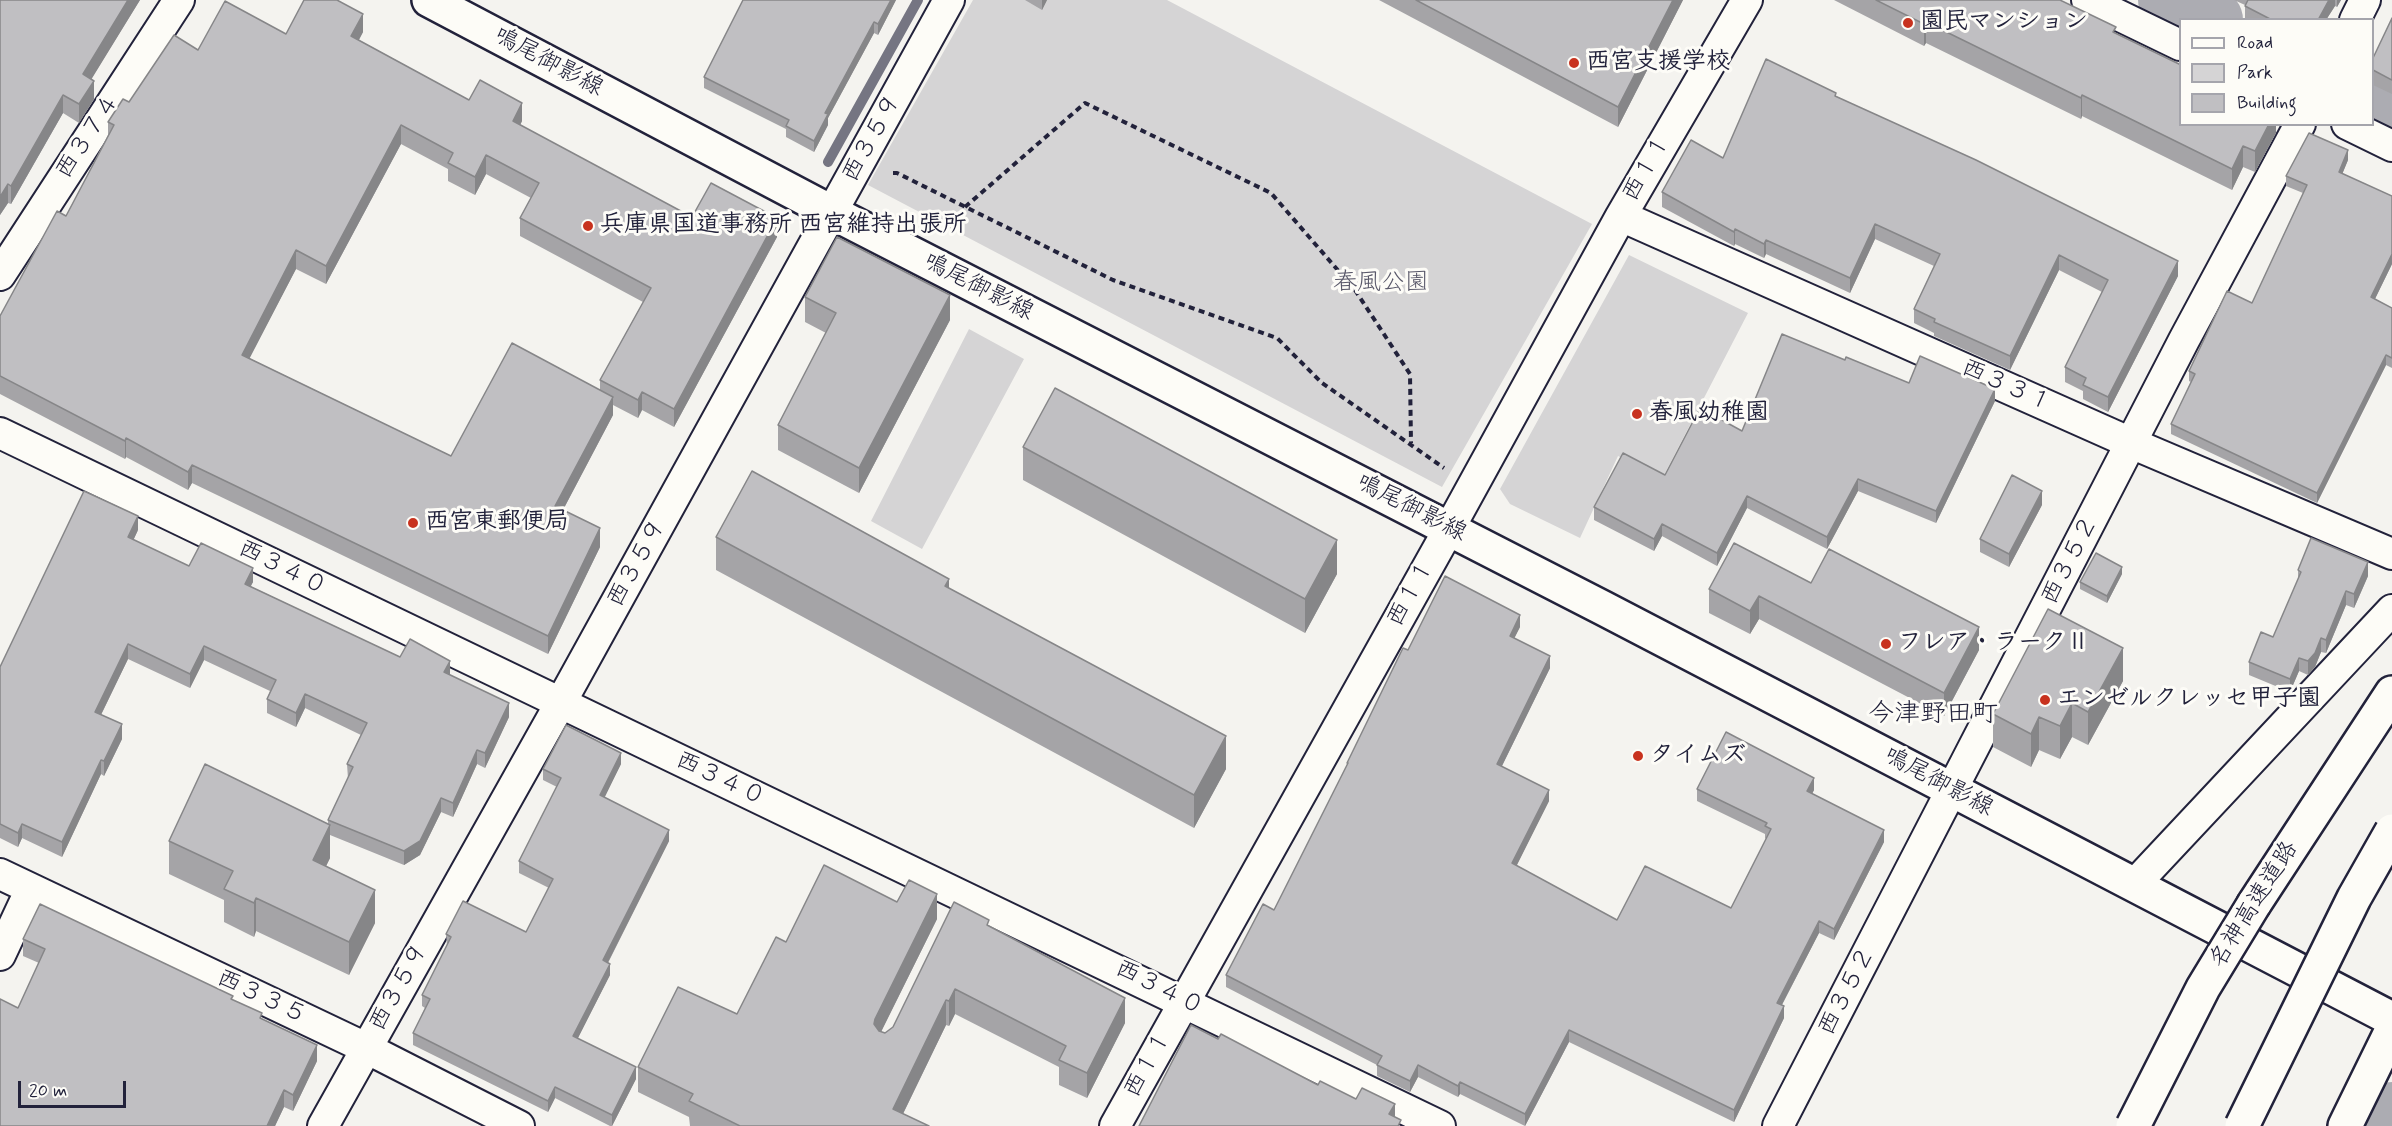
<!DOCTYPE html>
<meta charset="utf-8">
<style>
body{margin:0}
#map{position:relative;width:2392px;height:1126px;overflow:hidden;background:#f4f3ef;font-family:Mynerve,sans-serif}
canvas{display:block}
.legend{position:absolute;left:2179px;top:18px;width:195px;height:108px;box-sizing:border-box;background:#fdfcf7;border:2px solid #a5a5ac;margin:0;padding:8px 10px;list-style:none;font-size:18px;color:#22223b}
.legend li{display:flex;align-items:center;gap:12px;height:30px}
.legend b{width:30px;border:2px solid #a5a5ac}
.scale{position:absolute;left:18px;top:1081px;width:108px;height:27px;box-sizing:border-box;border:3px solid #22223b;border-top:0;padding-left:8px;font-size:18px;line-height:21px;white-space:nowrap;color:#22223b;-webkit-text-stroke:4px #fdfcf7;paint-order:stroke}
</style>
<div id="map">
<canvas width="2392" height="1126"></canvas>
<ul class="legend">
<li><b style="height:8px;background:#fdfcf7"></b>Road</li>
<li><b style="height:16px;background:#d5d4d5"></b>Park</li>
<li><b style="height:16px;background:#c0bfc2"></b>Building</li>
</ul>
<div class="scale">20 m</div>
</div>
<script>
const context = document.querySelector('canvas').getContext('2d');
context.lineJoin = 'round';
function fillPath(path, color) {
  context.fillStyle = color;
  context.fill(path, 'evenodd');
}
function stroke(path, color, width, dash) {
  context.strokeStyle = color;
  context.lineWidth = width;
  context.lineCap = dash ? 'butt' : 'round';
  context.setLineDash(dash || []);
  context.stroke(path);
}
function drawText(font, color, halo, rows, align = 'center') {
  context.font = font + ' Mynerve,"Klee One",sans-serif';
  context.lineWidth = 6;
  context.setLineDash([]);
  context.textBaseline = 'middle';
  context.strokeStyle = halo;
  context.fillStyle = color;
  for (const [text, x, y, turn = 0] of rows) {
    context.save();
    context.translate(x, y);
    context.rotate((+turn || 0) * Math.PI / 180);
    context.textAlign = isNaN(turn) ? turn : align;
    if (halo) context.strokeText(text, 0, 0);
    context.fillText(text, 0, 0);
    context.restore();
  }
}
fillPath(new Path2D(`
 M973 0H1167L1592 224 1442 487 868 185Z
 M1629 255 1748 313 1662 479 1618 456 1580 538 1510 504 1500 489Z
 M969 329 1024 359 922 549 871 521Z`), '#d5d4d5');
stroke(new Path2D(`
 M828 162 918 0`), '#757582', 10);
stroke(new Path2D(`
 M2170 0 2211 20
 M2372 97 2392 107
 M2386 1126 2392 1114`), '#acacb2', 64);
const minor = new Path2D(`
 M2087 0 2180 45
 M2355 20 2365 0
 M2347 124 2392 146
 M1621 216 2131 443 2392 554
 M0 275 179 0
 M0 433C480 665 962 892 1440 1126
 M0 874 366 1048 519 1126
 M2134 885 2392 610
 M0 955 31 889
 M323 1126 560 704 949 0
 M1115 1126 1449 529 1621 216 1747 0
 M1778 1126 2184 340 2300 124`);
const tertiary = new Path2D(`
 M429 0 833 213 1603 608 2392 1019`);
const secondary = new Path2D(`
 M2345 1126 2392 1030`);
const motorway = new Path2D(`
 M2254 904 2392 693`);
stroke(minor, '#22223b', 34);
stroke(tertiary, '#22223b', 38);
stroke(secondary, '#22223b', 38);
stroke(motorway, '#22223b', 38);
stroke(new Path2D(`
 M893 173H897L1113 280 1277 338 1322 383 1444 468
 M965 207 1085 103 1271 193 1355 290 1410 374 1411 443`), '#22223b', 4, [6, 4.5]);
stroke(minor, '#fdfcf7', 30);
stroke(tertiary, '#fdfcf7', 33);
stroke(secondary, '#fdfcf7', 33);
stroke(motorway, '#fdfcf7', 33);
const motorwayBridge = new Path2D(`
 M2133 1126 2203 988 2254 904
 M2242 1126 2354 898 2392 831`);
stroke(motorwayBridge, '#22223b', 38, []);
stroke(motorwayBridge, '#fdfcf7', 33);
fillPath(new Path2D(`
 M0 0H140L91 79 94 99 79 123 63 113 11 204 8 203 0 215Z
 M743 0H896L878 35 874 33 828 118V125L814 152 786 137V129L704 88V77Z
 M1025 0H1047L1042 10Z
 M1379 0H1683L1618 127Z
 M1834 0H2060L2116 33 2276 124V133L2255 172 2243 167 2232 190 2082 116 2081 119 1926 43 1924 46Z
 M2234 0H2341L2337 7 2335 6 2326 20H2245V5Z
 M2392 18V94L2373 85V58Z
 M363 32 359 40 469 100 522 121 520 125 692 217 777 237 674 427 642 410 638 418 613 405V415L563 510 600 547 548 654 192 483 188 490 126 457 125 459 0 394V316L66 216 108 135V122L129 102 198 50 286 34ZM401 144 448 169V181L475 195 486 174 531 198 520 218V236L643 302 600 380V390L451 456 249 358 296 269 326 284Z
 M1836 96 2178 276 2108 412 2083 399V391L2065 382V367L2102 292 2059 270 2010 370 1934 336V333L1914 323V309L1934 266 1875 239 1850 293 1766 254 1764 258 1735 244 1734 246 1662 207V192Z
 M2348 160 2342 174 2392 196V264L2375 299 2392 308V368L2386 365 2317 503 2171 434V424L2191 382 2189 381V371L2252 303 2303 193 2286 186V176Z
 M805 297 950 320 859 493 778 450V425L826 333 805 322Z
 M1845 360 1909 383 1995 401 1936 523 1858 491 1827 549 1747 508 1717 566 1662 536 1654 551 1594 520V507L1665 475 1742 431Z
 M1023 447 1337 574 1305 633 1023 480Z
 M2042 505 2009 567 1980 552V539Z
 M138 530 133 540 189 566 253 582 250 586 400 657 450 675 509 717 485 768 477 764 453 817 441 812 420 855 404 865 330 835V858L326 866 375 923 349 975 256 931 254 937 224 922V900L169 874V841L328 823V820L348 779 347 764 361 735 305 708 296 727 267 713V699L270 691 204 660 190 688 128 659 101 715 122 739 104 776 101 774 62 857 22 838 18 847 0 838V667Z
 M716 537 1226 769 1194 828 716 570Z
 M2298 570 2368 576 2354 608 2346 605 2326 653 2321 652 2315 667 2308 675 2299 671 2290 692 2249 675V662L2273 637 2298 580Z
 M2122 574 2107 603 2080 589V582Z
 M1811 583 1979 650 1944 716 1759 619 1750 634 1709 613V589Z
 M1520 627 1514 638 1550 668 1502 766 1549 801 1516 866 1617 920 1731 908 1766 839 1765 838V834L1697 801V789L1814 790 1812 794 1884 842 1834 940 1819 933 1782 1005 1784 1018 1734 1122 1569 1042 1525 1126 1460 1094 1458 1097 1418 1077 1410 1092 1377 1076V1065L1226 987V975L1274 910 1347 766V763L1408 650Z
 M2123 681 2088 745 2072 737 2060 759 2039 750 2031 767 1993 747V714Z
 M621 764 604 797 669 841 608 963 610 975 577 1039 636 1079 612 1126H610L555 1098 548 1112 413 1045V1033L425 1008 422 1006V995L447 946 446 934 526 932 549 888 519 873V861L557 787 543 780V769Z
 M897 902 937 919 881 1032 885 1033 893 1027 989 927 1125 1023 1087 1098 1059 1085V1067L955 1014 949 1026 946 1025 903 1114 929 1126H690L689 1117 638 1092V1067L737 1014 786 942Z
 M23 939 233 1000 262 1019 317 1061 293 1111 284 1107 275 1126H0L18 1008 39 963 23 956Z`), '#a5a4a7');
fillPath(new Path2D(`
 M128 0H140L83 93V74Z
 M891 0H896L878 35V24Z
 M1042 0H1047L1042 10Z
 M1673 0H1683L1618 127V107Z
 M2329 0H2335V6L2326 20H2318Z
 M2337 0H2341L2337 7Z
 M363 14V32L351 54V36Z
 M874 22V33L828 118V125L814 152V141L825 113Z
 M1926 22V43L1924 46V24Z
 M94 81V99L79 123V104Z
 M63 95V113L11 204V186Z
 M2082 95V116L2081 119V98Z
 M522 103V121L513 140V121Z
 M2269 124H2276V133L2255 172V151Z
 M401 125V144L326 284V266Z
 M2243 146V167L2232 190V169Z
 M2348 150V160L2339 182V172Z
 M486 155V174L475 195V177Z
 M8 184V203L0 215V197Z
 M777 218V237L674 427V409Z
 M1875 224V239L1850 293V278Z
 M1735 229V244L1734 246V232Z
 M1766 240V254L1764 258V244Z
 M296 250V269L242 373V355Z
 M2392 254V264L2371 307V297Z
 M2059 255V270L2010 370V356Z
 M2178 261V276L2108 412V397Z
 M950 295V320L859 493V468Z
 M2386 355V365L2317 503V493Z
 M1995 389V401L1936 523V511Z
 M642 392V410L638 418V400Z
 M613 397V415L555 525V506Z
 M126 438V457L125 459V441Z
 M192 465V483L188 490V472Z
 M1858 479V491L1827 549V537Z
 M2042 491V505L2009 567V554Z
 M1747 496V508L1717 566V553Z
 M138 516V530L128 552V537Z
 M1662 524V536L1654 551V539Z
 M600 528V547L548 654V636Z
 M1337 540V574L1305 633V599Z
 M2368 562V576L2354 608V594Z
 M2122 567V574L2107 603V596Z
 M253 568V582L245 598V584Z
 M949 579V612L945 586Z
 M2346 591V605L2326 653V640Z
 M1759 596V619L1750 634V611Z
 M1520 615V627L1510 647V636Z
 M1979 627V650L1944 716V693Z
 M2321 638V652L2315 667 2308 675V661Z
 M128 644V659L95 727V712Z
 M204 646V660L190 688V674Z
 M2123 648V681L2088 745V712Z
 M1550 656V668L1497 776V764Z
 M2299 658V671L2290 692V679Z
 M450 661V675L444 672Z
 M305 694V708L296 727V713Z
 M509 703V717L485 768V753Z
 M2072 703V737L2060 759V726Z
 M2039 717V750L2031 767V734Z
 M122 724V739L104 776V761Z
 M1226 736V769L1194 828V795Z
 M477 750V764L453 817V803Z
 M621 753V764L600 807V795Z
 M101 760V774L62 857V842Z
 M1814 778V790L1807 803V791Z
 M1549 790V801L1512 875V863Z
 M441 798V812L420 855 404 865V851Z
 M22 824V838L18 847V833Z
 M330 825V858L313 893V860Z
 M669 830V841L603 972V960Z
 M1884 830V842L1834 940V929Z
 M375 890V923L349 975V942Z
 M937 894V919L875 1044 874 1024 875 1019Z
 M256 898V931L254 937V903Z
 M1819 921V933L1777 1014V1003Z
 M610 964V975L573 1048V1036Z
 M955 989V1014L949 1026V1001Z
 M1125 998V1023L1087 1098V1073Z
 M946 1000V1025L897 1126 893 1109Z
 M1784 1006V1018L1734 1122V1110Z
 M1569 1030V1042L1525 1126V1114Z
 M317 1045V1061L293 1111V1095Z
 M1418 1065V1077L1410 1092V1081Z
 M636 1067V1079L612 1126V1115Z
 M1460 1082V1094L1458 1097V1086Z
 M555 1087V1098L548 1112V1101Z
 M284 1090V1107L275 1126H267Z
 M1395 1104V1123L1389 1114Z`), '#868688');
const building = new Path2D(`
 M0 0H128L83 74 94 81 79 104 63 95 11 186 8 184 0 197Z
 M304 0H337L363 14 351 36 469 100 480 80 522 103 513 121 692 217 711 183 777 218 674 409 642 392 638 400 600 380 651 288 520 218 539 183 486 155 475 177 448 163 453 153 401 125 326 266 296 250 242 355 451 456 512 343 613 397 555 506 600 528 548 636 192 465 188 472 126 438 125 441 0 376V316L57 211 66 216 114 125 108 122 123 99 129 102 174 35 198 50 225 1 286 34Z
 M743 0H891L878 24 874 22 825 113 828 114 814 141 786 126 789 120 704 77Z
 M1416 0H1673L1618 107Z
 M1876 0H2060L2116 27 2113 32 2181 65V124H2269L2255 151 2243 146 2232 169 2082 95 2081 98 1926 22 1924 24Z
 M2248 0H2329L2318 20H2272L2245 6Z
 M2392 18V80L2373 70V58Z
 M1766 59 1836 93 1835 96 1976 160 2178 261 2108 397 2083 385 2086 378 2065 367 2108 280 2059 255 2010 356 1934 322 1935 319 1914 309 1940 254 1875 224 1850 278 1766 240 1764 244 1735 229 1734 232 1662 192 1691 140 1723 158Z
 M2309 133 2348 150 2339 172 2392 196V254L2371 297 2392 308V358L2386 355 2317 493 2171 424 2195 374 2189 371 2227 291 2252 303 2307 185 2286 176Z
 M837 237 950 295 859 468 778 425 836 313 805 297Z
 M1782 334 1845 360 1846 357 1909 383 1920 356 1995 389 1936 511 1858 479 1827 537 1747 496 1717 553 1662 524 1654 539 1594 507 1623 453 1665 475 1700 408 1742 431Z
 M1055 388 1337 540 1305 599 1023 447Z
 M752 471 949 579 945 586 1226 736 1194 795 716 537Z
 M2012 475 2042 491 2009 554 1980 539Z
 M84 491 138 516 128 537 189 566 201 543 253 568 245 584 400 657 410 639 450 661 444 672 509 703 485 753 477 750 453 803 441 798 420 841 404 851 328 820 353 767 347 764 367 723 305 694 296 713 267 699 276 680 204 646 190 674 128 644 95 712 122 724 104 761 101 760 62 842 22 824 18 833 0 824V667Z
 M2311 538 2368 562 2354 594 2346 591 2326 640 2321 638 2315 653 2308 661 2299 658 2290 679 2249 662 2261 632 2273 637 2301 572 2298 570Z
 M1734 543 1811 583 1829 549 1979 627 1944 693 1759 596 1750 611 1709 589Z
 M2096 553 2122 567 2107 596 2080 582Z
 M1445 576 1520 615 1510 636 1550 656 1497 764 1549 790 1512 863 1617 920 1645 866 1731 908 1771 829 1765 826 1767 823 1697 789 1726 732 1814 778 1807 791 1884 830 1834 929 1819 921 1777 1003 1784 1006 1734 1110 1569 1030 1525 1114 1460 1082 1458 1086 1418 1065 1410 1081 1377 1065 1382 1056 1226 975 1263 904 1274 910 1348 763H1347L1403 648 1408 650Z
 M2048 609 2123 648 2088 712 2072 703 2060 726 2039 717 2031 734 1993 714Z
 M566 725 621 753 600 795 669 830 603 960 610 964 573 1036 636 1067 612 1115 555 1087 548 1101 413 1033 430 999 422 995 451 937 446 934 463 901 526 932 553 879 519 861 561 778 543 769Z
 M205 764 330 825 313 860 375 890 349 942 256 898 254 903 224 889 233 871 169 841Z
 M824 865 897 902 909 880 937 894 875 1019 874 1024 879 1031 885 1033 893 1027 954 902 989 920 987 925 1125 998 1087 1073 1059 1060 1066 1046 955 989 949 1001 946 1000 893 1109 929 1126H740L689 1101 693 1094 638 1067 678 987 737 1014 776 937 786 942Z
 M40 904 233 996 231 999 262 1013 260 1018 317 1045 293 1095 284 1090 267 1126H0V999L18 1008 45 949 23 939Z
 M1191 1025 1218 1039 1221 1034 1318 1085 1320 1081 1356 1099 1362 1088 1395 1104 1389 1114 1401 1120 1398 1126H1139Z`);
fillPath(building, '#c0bfc2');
stroke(building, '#868688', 1.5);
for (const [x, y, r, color] of [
 [1908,23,6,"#c8321e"],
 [1574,63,6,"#c8321e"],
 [588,226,6,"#c8321e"],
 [1637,414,6,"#c8321e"],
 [413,523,6,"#c8321e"],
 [1886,644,6,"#c8321e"],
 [2045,700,6,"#c8321e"],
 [1638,756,6,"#c8321e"]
]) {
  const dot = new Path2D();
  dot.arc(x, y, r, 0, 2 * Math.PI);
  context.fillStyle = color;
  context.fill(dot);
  stroke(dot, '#fdfcf7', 2);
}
drawText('bold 24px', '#22223b', '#fdfcf7', [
 ["園民マンション",1920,23],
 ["西宮支援学校",1586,63],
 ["兵庫県国道事務所 西宮維持出張所",600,226],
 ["春風幼稚園",1649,414],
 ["西宮東郵便局",425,523],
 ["フレア・ラークⅡ",1898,644],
 ["エンゼルクレッセ甲子園",2057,700],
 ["タイムズ",1650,756]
], 'left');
drawText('24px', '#22223b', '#fdfcf7', [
 ["鳴尾御影線",548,63,28],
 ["西３７４",89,137,-57],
 ["西３５９",873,139,-61],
 ["西１１",1648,169,-60],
 ["鳴尾御影線",978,288,27],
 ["西３３１",2006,387,24],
 ["鳴尾御影線",1411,509,27],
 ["西３５２",2071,561,-63],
 ["西３５９",638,564,-61],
 ["西３４０",282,569,26],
 ["西１１",1412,594,-61],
 ["西３４０",720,780,25],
 ["鳴尾御影線",1938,783,28],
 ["名神高速道路",2255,905,-58],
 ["西３５９",400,988,-61],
 ["西３４０",1159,989,26],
 ["西３５２",1848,992,-63],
 ["西３３５",261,998,25],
 ["西１１",1149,1065,-61]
]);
drawText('24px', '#585769', '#fdfcf7', [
 ["春風公園",1381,284]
]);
drawText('26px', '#22223b', '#fdfcf7', [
 ["今津野田町",1933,716]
]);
</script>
